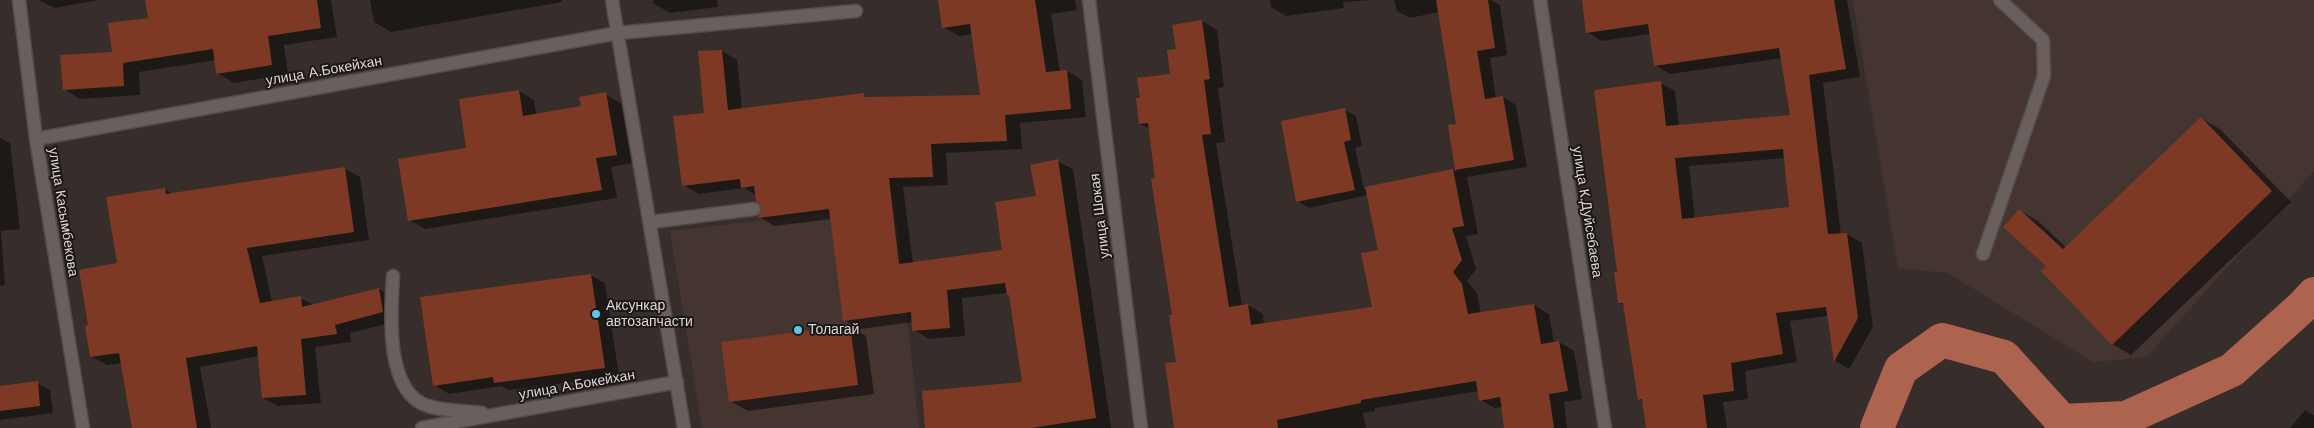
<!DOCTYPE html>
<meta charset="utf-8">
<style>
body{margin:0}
canvas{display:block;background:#372e2b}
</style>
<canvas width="2314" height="428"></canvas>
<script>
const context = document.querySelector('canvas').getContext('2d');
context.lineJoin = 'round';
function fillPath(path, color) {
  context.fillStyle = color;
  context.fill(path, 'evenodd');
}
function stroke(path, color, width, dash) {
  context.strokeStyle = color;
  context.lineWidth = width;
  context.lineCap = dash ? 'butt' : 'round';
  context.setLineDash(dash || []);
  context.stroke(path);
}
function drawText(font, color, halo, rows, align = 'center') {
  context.font = font + ' "Work Sans",sans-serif';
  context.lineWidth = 4;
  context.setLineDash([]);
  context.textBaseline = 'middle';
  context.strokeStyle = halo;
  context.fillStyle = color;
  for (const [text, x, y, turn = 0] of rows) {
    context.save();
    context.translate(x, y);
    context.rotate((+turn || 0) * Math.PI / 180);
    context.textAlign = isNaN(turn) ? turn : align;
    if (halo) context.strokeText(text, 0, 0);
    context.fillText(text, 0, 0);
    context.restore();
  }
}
fillPath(new Path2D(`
 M1853 0H2314V171L2146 357 2093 362 1948 273 1898 268Z
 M895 205 919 428H702L670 231Z`), '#453531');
fillPath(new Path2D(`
 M39 0H99L54 8Z
 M146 0H331L337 37 284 45 288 74 234 83 217 73 216 60 139 72 140 95 80 99 64 89 113 53 149 19Z
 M370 0H562V2L391 32 374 22Z
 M653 0H717L718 7 670 13 653 3Z
 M939 0H1075L1077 10 1051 14 1060 72 1067 71 1082 80 1086 117 1020 123 1022 149 946 153 948 185 903 187 913 263 1003 251 1038 198 1057 161 1073 169 1111 428H926L1023 383 1011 296 1007 293 962 298 965 336 929 339 914 330 913 322 860 329 844 320 832 219 774 226 760 217 764 208 757 196 744 188 699 194 683 185 722 51 737 60 742 109 864 95 870 98 982 96 972 34 959 36 943 27Z
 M1270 0H1373L1343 2 1344 8 1286 16 1271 7Z
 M1394 0H1491L1500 5 1507 55 1490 58 1496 99 1503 97 1516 105 1527 167 1467 177 1478 234 1466 236 1476 269 1467 281 1477 293 1481 313 1534 305 1549 314 1554 343 1559 342 1574 351 1582 399 1564 402 1567 428H1505L1502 407 1495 408 1480 400 1479 391 1375 408V411L1363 413 1366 428H1175L1177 363 1173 316 1150 129 1140 124 1141 99 1171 75 1178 50 1202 21 1217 30 1224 87 1218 88 1225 142 1216 143 1242 306 1248 305 1263 314 1264 325 1374 308 1379 251 1368 195 1309 208 1298 201 1345 110 1356 116 1362 146 1355 148 1364 189 1453 170 1456 172 1449 126 1458 125 1439 12 1410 18 1397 11Z
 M1583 0H1847L1860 77 1823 83 1841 235 1847 234 1862 243 1873 327 1849 369 1835 361 1828 316 1790 321 1797 362 1745 371 1748 399 1723 402 1727 428H1647L1644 402 1639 399 1625 306 1619 303 1618 273 1660 83 1675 91 1679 126 1792 116 1782 58 1670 74 1655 65 1650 34 1602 41 1587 32ZM1785 158 1790 208 1695 219 1689 166Z
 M519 91 534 100 536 114 582 107 605 94 621 103 632 163 611 167 617 198 425 229 409 220Z
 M2201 118 2220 129 2291 202 2131 355 2112 344 2048 266 2019 210 2038 221 2067 248Z
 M0 138 10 143 20 229 1 231 5 285 0 286Z
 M344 168 360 177 369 240 262 256 272 302 300 298 314 305 379 289 394 298 398 321 350 333 351 342 315 347 321 403 278 406 263 398 259 356 200 367 211 428H133L122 363 107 365 91 356 89 326 119 264 165 189 173 194Z
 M590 275 605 283 619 376 509 390 501 386 449 394 435 385Z
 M849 326 866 336 874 394 748 411 730 401Z
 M37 383 50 390 53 413 0 420V388Z
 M2305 410 2314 415V428H2290Z`), '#0007');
stroke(new Path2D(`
 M1877 428 1901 369 1942 340 2004 357 2062 421 2126 418 2232 370 2302 307 2314 294`), '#ae634e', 34);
fillPath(new Path2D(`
 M145 0H317L321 28 268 36 272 65 216 74 213 49 123 63 124 86 63 90 60 55 112 52 108 23 148 18Z
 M938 0H1035L1046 72 1067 70 1071 109 1005 115 1007 141 931 144 933 177 889 178 899 264 1002 250 995 202 1036 196 1030 165 1058 159 1096 418 1031 428H925L922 391 1022 382 1009 295H1007L1005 283 947 290 950 328 912 331 911 312 843 321 829 209 758 218 762 208 756 201 754 186 741 188 740 179 682 186 673 116 704 113 698 51 722 50 728 110 864 93 865 97 980 95 970 24 942 28Z
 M1436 0H1488L1495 48 1477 51 1485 99 1503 96 1514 160 1455 170 1448 125 1456 124Z
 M1582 0H1834L1846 69 1809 75 1828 234 1847 233 1858 318 1834 362 1826 307 1776 313 1783 354 1731 363 1734 391 1703 395 1707 428H1646L1642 399 1638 400 1623 303H1618L1614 272H1617L1594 90 1661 81 1666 126 1790 115 1779 48 1654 66 1648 24 1586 33ZM1783 149 1789 207 1682 219 1675 158Z
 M1202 20 1210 79 1204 80 1211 134 1202 135 1229 307 1248 304 1251 325 1372 307 1361 253 1378 250 1365 187 1453 169 1464 226 1452 228 1462 260 1453 272 1462 284 1468 314 1534 304 1541 344 1559 341 1568 391 1549 394 1554 428H1504L1500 397 1479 401 1476 381 1361 400V403L1277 420 1278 428H1174L1165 363 1176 362 1169 315H1172L1151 179 1155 178 1148 123 1139 124 1136 98H1140L1137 78 1170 74 1167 50 1176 49 1172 25Z
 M519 90 523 116 581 106 579 97 606 92 617 155 596 158 602 190 408 221 398 159 466 148 459 99Z
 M1345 108 1351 140 1344 142 1355 190 1296 202 1281 121Z
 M2201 117 2272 191 2112 345 2041 271 2046 266 2003 227 2019 209 2063 249Z
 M345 167 354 232 247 248 260 303 301 296 302 307 379 288 383 312 335 325 337 334 301 339 306 395 262 398 257 346 186 358 197 428H132L119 353 90 357 85 326 88 325 79 270 117 263 106 197 165 188 166 194Z
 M591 274 605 368 494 383 493 377 433 386 420 297Z
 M850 325 858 385 729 402 721 342Z
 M38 381 40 406 0 411V386Z`), '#7e3924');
const street = new Path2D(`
 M19 0 36 139 83 428
 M612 0 684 428
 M1089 0 1141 428
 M1540 0 1605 428
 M36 139 618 33 856 11
 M651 222 754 209
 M1983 254 2044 76 2043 40 2000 0
 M393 276C391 312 384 392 428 406 444 411 464 411 482 413
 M422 428 677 382`);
stroke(street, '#544c4a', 15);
stroke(street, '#695f5c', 12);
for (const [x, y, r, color] of [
 [596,314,5,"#59c8e5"],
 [798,330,5,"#59c8e5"]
]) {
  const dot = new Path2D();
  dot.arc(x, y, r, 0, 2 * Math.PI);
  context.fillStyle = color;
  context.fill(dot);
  stroke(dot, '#1b1716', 2);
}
drawText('14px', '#ded8d6', '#1b1716', [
 ["улица А.Бокейхан",324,71,-10],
 ["улица Касымбекова",63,212,81],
 ["улица К.Дуйсебаева",1587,212,81],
 ["улица Шокая",1100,216,-97],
 ["улица А.Бокейхан",577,385,-10]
]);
drawText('14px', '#ded8d6', '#1b1716', [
 ["Аксункар",606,306],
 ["автозапчасти",606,322],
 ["Толагай",808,330]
], 'left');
</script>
